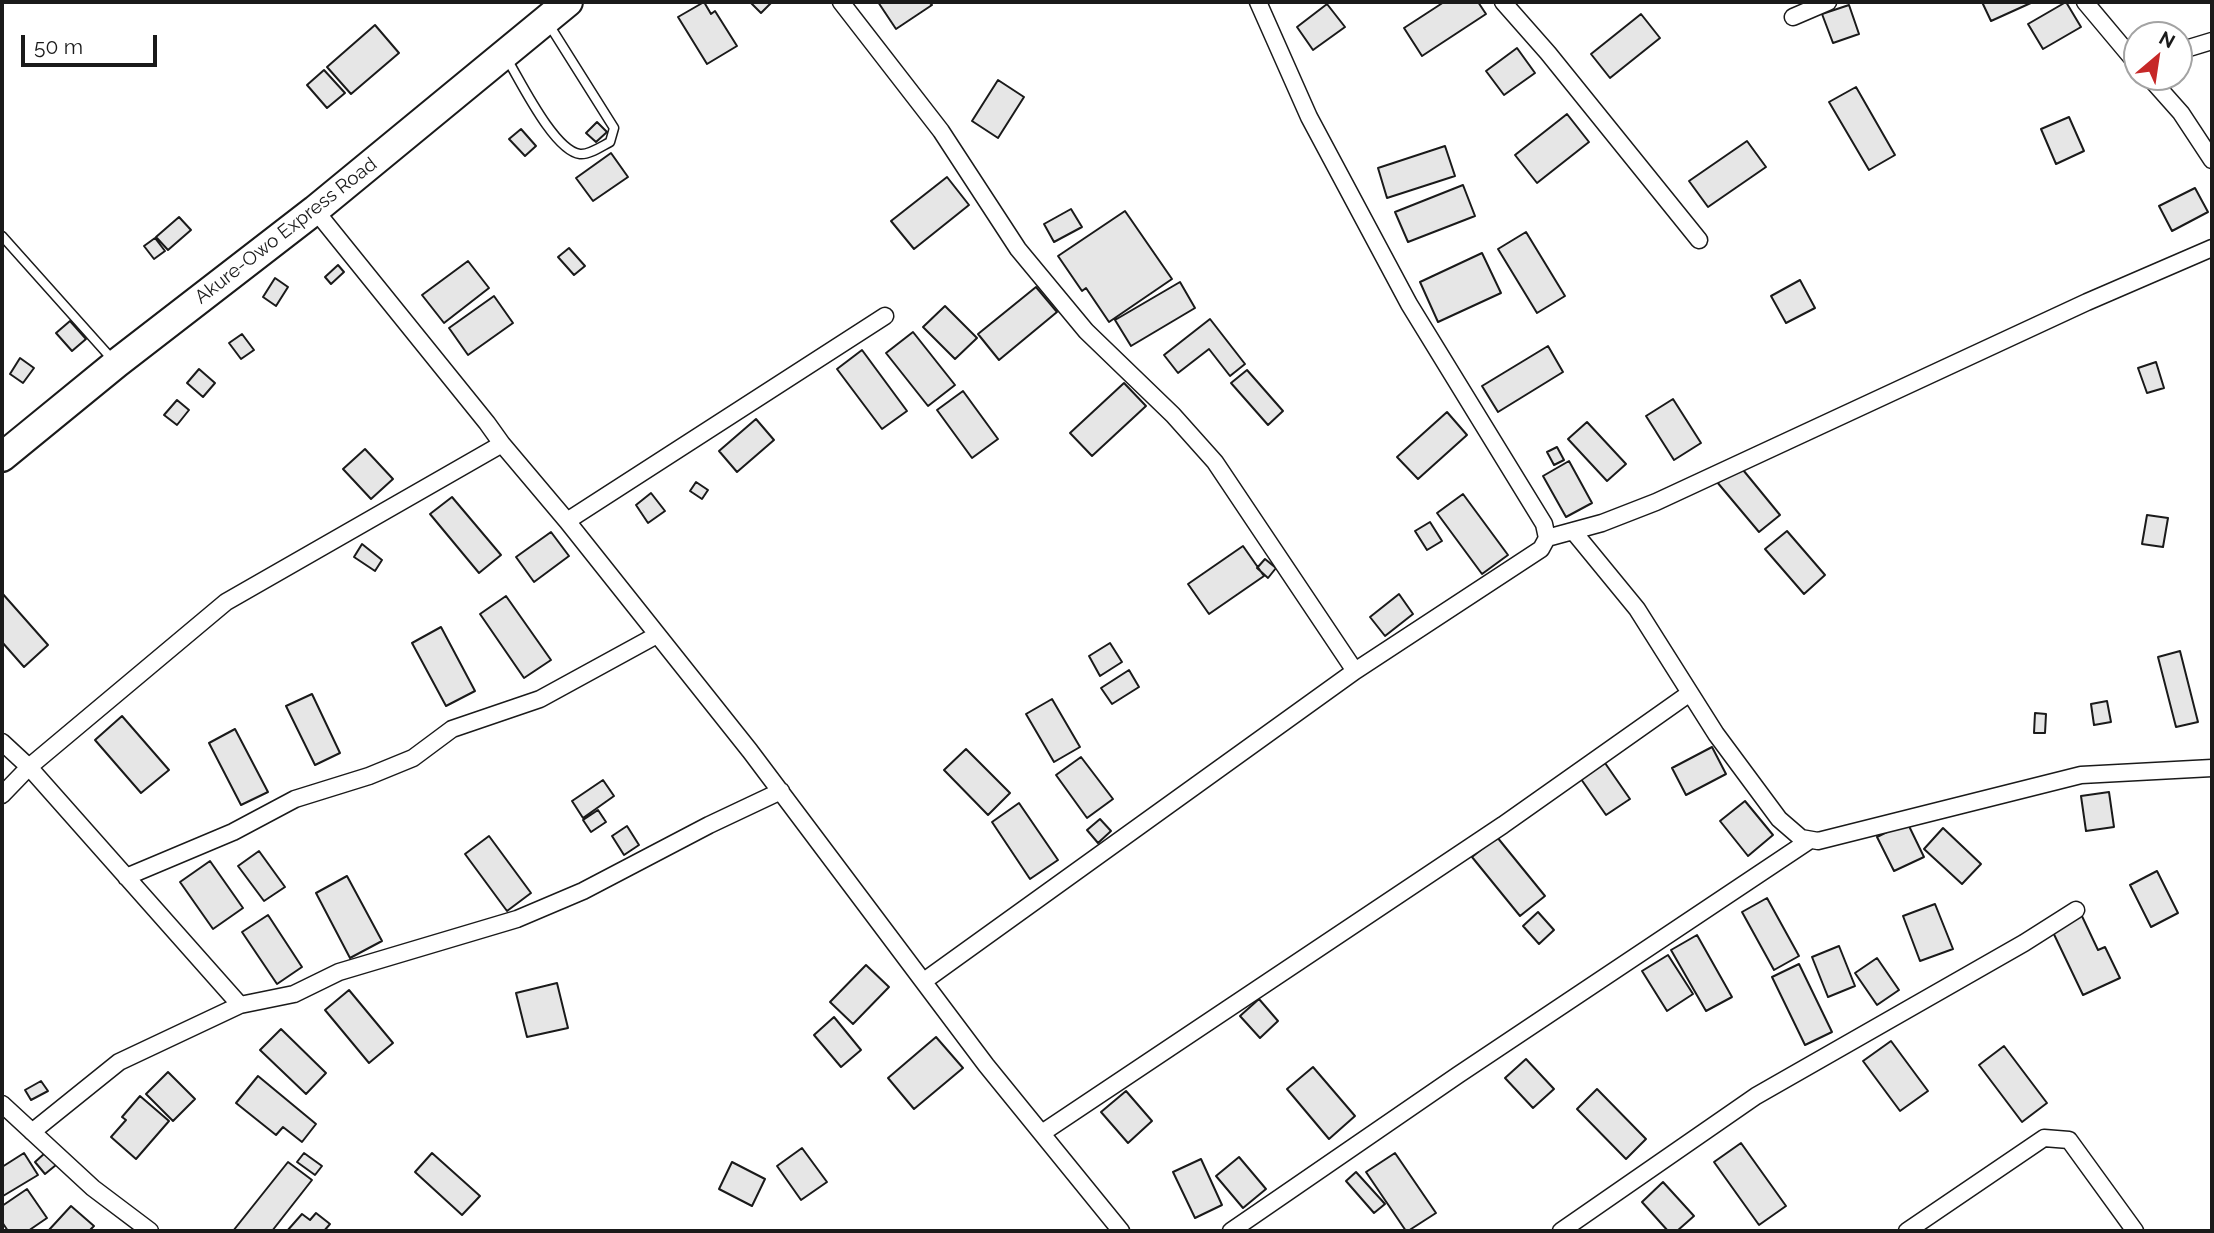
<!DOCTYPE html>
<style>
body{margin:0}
#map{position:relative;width:2214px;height:1233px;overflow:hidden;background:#fff;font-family:Raleway,sans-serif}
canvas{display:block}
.frame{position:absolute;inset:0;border:4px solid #1a1a1a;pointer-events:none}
.north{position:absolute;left:2123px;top:21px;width:70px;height:70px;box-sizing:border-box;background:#fff;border:2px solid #a3a3a3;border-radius:50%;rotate:29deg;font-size:19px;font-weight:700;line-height:28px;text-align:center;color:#1a1a1a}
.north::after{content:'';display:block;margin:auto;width:24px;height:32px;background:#c62828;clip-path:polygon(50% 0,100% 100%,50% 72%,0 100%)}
.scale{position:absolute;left:21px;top:35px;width:136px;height:32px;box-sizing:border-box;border:4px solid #1a1a1a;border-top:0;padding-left:9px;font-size:21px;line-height:24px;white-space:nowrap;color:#1a1a1a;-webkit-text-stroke:5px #fff;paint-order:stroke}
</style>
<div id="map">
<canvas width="2214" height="1233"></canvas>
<div class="frame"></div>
<div class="north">N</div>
<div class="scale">50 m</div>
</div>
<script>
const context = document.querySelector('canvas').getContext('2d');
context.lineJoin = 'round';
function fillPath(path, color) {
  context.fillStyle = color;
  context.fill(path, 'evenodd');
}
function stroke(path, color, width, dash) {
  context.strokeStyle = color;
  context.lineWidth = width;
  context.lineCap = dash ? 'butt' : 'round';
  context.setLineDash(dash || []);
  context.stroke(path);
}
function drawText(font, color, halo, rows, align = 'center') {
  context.font = font + ' Raleway,sans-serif';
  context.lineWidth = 5;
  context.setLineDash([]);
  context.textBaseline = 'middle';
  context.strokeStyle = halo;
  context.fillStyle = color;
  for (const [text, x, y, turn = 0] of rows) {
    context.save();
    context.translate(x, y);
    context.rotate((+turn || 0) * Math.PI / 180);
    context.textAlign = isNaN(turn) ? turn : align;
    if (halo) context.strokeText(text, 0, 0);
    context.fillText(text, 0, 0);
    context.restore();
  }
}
const building = new Path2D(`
 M704 2 711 14 715 11 737 46 707 64 678 17Z
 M750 2H772L761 13Z
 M878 2H929L932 5 896 29Z
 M1444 2H1478L1486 14 1422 56 1404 28Z
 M1982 2H2033L1991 21Z
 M2066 2 2081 27 2043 49 2028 24Z
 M1327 4 1345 27 1313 50 1297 27Z
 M1849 5 1859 34 1833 43 1822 14Z
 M1641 14 1660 38 1610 78 1591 54Z
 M375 25 399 53 351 94 327 67Z
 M1517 48 1535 73 1504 95 1486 71Z
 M324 70 345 93 327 108 307 85Z
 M998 80 1024 97 998 138 972 121Z
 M1856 87 1895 155 1869 170 1829 102Z
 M1567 114 1589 142 1537 183 1515 155Z
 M2069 117 2084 151 2056 164 2041 129Z
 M597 122 607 132 596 142 586 133Z
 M521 129 536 146 525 156 509 139Z
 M1747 141 1766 167 1708 207 1689 181Z
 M1445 146 1455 176 1387 198 1378 168Z
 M611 153 628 177 593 201 576 178Z
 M947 177 969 205 914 249 891 221Z
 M1463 185 1475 216 1408 242 1395 212Z
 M2195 188 2208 212 2172 231 2159 206Z
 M1071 209 1082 227 1054 242 1044 224Z
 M1125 211 1172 279 1109 322 1086 288 1082 291 1058 256Z
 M179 217 191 230 168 250 156 237Z
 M1526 232 1565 296 1537 313 1498 249Z
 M155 238 165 251 154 259 144 246Z
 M569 248 585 266 574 275 558 257Z
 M1482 253 1501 293 1438 322 1420 282Z
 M468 261 489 288 444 323 422 295Z
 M338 265 344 272 331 284 325 277Z
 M275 278 288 287 276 306 263 297Z
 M1800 280 1815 308 1786 323 1771 296Z
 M1180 282 1195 308 1131 346 1115 320Z
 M1036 287 1057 312 999 360 978 334Z
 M494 296 513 323 468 355 449 328Z
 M945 306 977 338 955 359 923 327Z
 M1210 319 1245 364 1230 376 1209 349 1178 373 1164 355Z
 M70 321 86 339 72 351 56 333Z
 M913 332 955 385 928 406 886 353Z
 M242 334 254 350 241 359 229 343Z
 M1548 346 1563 372 1498 412 1482 386Z
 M862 350 907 411 882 429 837 369Z
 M20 358 34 368 23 383 10 374Z
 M2156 362 2164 388 2147 393 2138 368Z
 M199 369 215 383 203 397 187 383Z
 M1247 370 1283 411 1268 425 1231 383Z
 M1124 383 1146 406 1092 456 1070 433Z
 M963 391 998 439 972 458 937 410Z
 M1673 399 1701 443 1674 460 1646 416Z
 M177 400 189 410 177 425 164 415Z
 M1447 412 1467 435 1418 479 1397 457Z
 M756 419 774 440 737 472 719 451Z
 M1587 422 1626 464 1607 481 1568 439Z
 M1557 447 1564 460 1554 465 1547 452Z
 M365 449 393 479 371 499 343 469Z
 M1569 461 1592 503 1566 517 1543 476Z
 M1739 465 1780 515 1759 532 1717 482Z
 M696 482 708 490 702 499 690 491Z
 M651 493 665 511 648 523 636 505Z
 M1463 494 1508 555 1482 574 1437 513Z
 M452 497 501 555 479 573 430 514Z
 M2147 515 2168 518 2163 547 2142 544Z
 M1430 522 1442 541 1427 550 1415 531Z
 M1787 531 1825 575 1804 594 1765 549Z
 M551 532 569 556 534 582 516 557Z
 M362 544 382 560 375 571 354 557Z
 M1243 546 1264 576 1209 614 1188 584Z
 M1265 559 1276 568 1268 578 1257 568Z
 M2 593 48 645 24 667 2 642Z
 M1399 594 1413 614 1385 636 1370 617Z
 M506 596 551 660 524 678 480 614Z
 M441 627 475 691 446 706 412 643Z
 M1110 643 1122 662 1100 676 1089 656Z
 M2180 651 2198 722 2176 727 2158 657Z
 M1129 670 1139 687 1112 704 1101 688Z
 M312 694 340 753 315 765 286 706Z
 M1052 699 1080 747 1054 762 1026 714Z
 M2107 701 2111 722 2094 725 2091 704Z
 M2035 713 2046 714 2045 733H2034Z
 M122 716 169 770 141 793 95 740Z
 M235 729 268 792 241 805 209 743Z
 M1712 747 1726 774 1686 795 1672 768Z
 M966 749 1010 793 988 815 944 770Z
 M1081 757 1113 799 1087 818 1056 775Z
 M1605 763 1630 799 1606 815 1581 779Z
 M603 780 614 796 583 818 572 801Z
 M2109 792 2114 827 2086 831 2081 796Z
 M1745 801 1773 835 1748 856 1720 821Z
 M1019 803 1058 860 1030 879 992 822Z
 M598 810 606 822 591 832 583 820Z
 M1100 819 1111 831 1098 843 1087 830Z
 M1907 822 1924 857 1894 871 1877 837Z
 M627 826 639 845 624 855 612 836Z
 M1943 828 1981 864 1962 884 1924 849Z
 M489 836 531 893 507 911 465 854Z
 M1497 837 1545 896 1520 916 1472 857Z
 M259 851 285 887 264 901 238 866Z
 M210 861 243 908 213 929 180 882Z
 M2157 871 2178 913 2151 927 2130 885Z
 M347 876 382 941 350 958 316 893Z
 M1767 898 1799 956 1774 970 1742 912Z
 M1935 904 1953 949 1920 961 1903 916Z
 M1538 912 1554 930 1539 944 1523 926Z
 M2080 912 2098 950 2105 947 2120 978 2083 995 2050 926Z
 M268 915 302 967 277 984 242 932Z
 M1697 935 1732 997 1706 1011 1671 950Z
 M1839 946 1855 986 1828 997 1812 957Z
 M1668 955 1693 994 1667 1011 1642 971Z
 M1877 958 1899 990 1877 1005 1855 973Z
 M1799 964 1832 1032 1805 1045 1772 977Z
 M866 965 889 987 853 1024 830 1002Z
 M557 983 568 1028 527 1037 516 993Z
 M349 990 393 1043 369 1063 325 1010Z
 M1259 999 1278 1021 1260 1038 1240 1016Z
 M834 1017 861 1050 841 1067 814 1035Z
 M281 1029 326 1073 306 1094 260 1050Z
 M936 1037 963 1068 914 1109 888 1078Z
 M1891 1041 1928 1091 1900 1111 1863 1061Z
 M2004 1046 2047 1103 2022 1122 1979 1065Z
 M1526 1059 1554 1089 1533 1108 1505 1078Z
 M1313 1067 1355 1116 1329 1139 1287 1089Z
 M168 1072 195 1099 173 1121 146 1094Z
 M258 1076 316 1124 302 1142 283 1127 276 1135 236 1103Z
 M41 1081 48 1091 31 1100 25 1090Z
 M1597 1089 1646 1139 1626 1159 1577 1109Z
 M1126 1091 1152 1121 1128 1143 1101 1112Z
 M140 1096 169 1121 136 1159 111 1137 126 1120 122 1117Z
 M1741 1143 1786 1206 1759 1225 1714 1162Z
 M802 1148 827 1182 801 1200 777 1166Z
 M24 1153 38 1175 3 1196 2 1167Z
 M45 1153 56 1165 45 1174 35 1162Z
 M304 1153 322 1166 315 1175 297 1162Z
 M432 1153 480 1196 462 1215 415 1172Z
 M1395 1153 1436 1213 1408 1231H1406L1366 1172Z
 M1239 1157 1266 1189 1243 1208 1216 1176Z
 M1201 1159 1222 1205 1195 1218 1173 1172Z
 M288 1162 312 1180 272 1231H233Z
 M732 1162 765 1179 752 1206 719 1189Z
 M1356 1172 1385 1204 1374 1213 1346 1181Z
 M1663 1182 1694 1216 1677 1231H1668L1642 1202Z
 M27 1189 47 1218 28 1231H8L2 1222V1206Z
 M71 1206 94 1226 89 1231H48Z
 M316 1213 330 1224 324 1231H287L302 1214 310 1220Z`);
fillPath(building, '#e6e6e6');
stroke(building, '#1a1a1a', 2);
const service = new Path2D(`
 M507 59C520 80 554 151 580 154 589 155 602 146 610 142L614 128 548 23
 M2 236 112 359`);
const minor = new Path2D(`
 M841 2 941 131 1018 249 1086 331 1173 415 1215 462 1355 671
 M1503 2 1548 53 1699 240
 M2085 2 2137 64
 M1793 17 1828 2
 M2179 51 2212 41
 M2149 77 2181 113 2212 160
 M502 444 567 521 750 751 986 1065 1121 1231
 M567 521 885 316
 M1573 531 1637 609 1716 734 1779 819 1801 838 1818 841 2081 775 2212 768
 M1547 538 1602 523 1656 502 2087 302 2212 248
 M2 742 29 767 240 1005 119 1062 32 1132
 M2 795 29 767 226 602 502 444 487 423 315 210
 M126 877 233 832 295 799 369 776 413 758 452 729 540 699 657 635
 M924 981 1355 671 1541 549 1547 538 1544 524 1409 304 1309 117 1258 2
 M240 1005 294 994 339 972 517 919 583 891 709 825 781 791
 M2 1104 93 1188 150 1231
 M1042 1133 1503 825 1690 693
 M1231 1231 1458 1075 1810 840
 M1561 1231 1756 1096 2024 943 2076 910
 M1907 1231 2044 1138 2069 1140 2135 1231`);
const trunk = new Path2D(`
 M2 457 117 363 315 210 568 2`);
stroke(service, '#1a1a1a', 11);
stroke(minor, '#1a1a1a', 19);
stroke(trunk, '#1a1a1a', 32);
stroke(service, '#fff', 8);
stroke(minor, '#fff', 16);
stroke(trunk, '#fff', 28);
drawText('19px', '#1a1a1a', '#fff', [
 ["Akure-Owo Express Road",286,231,-38]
]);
</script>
